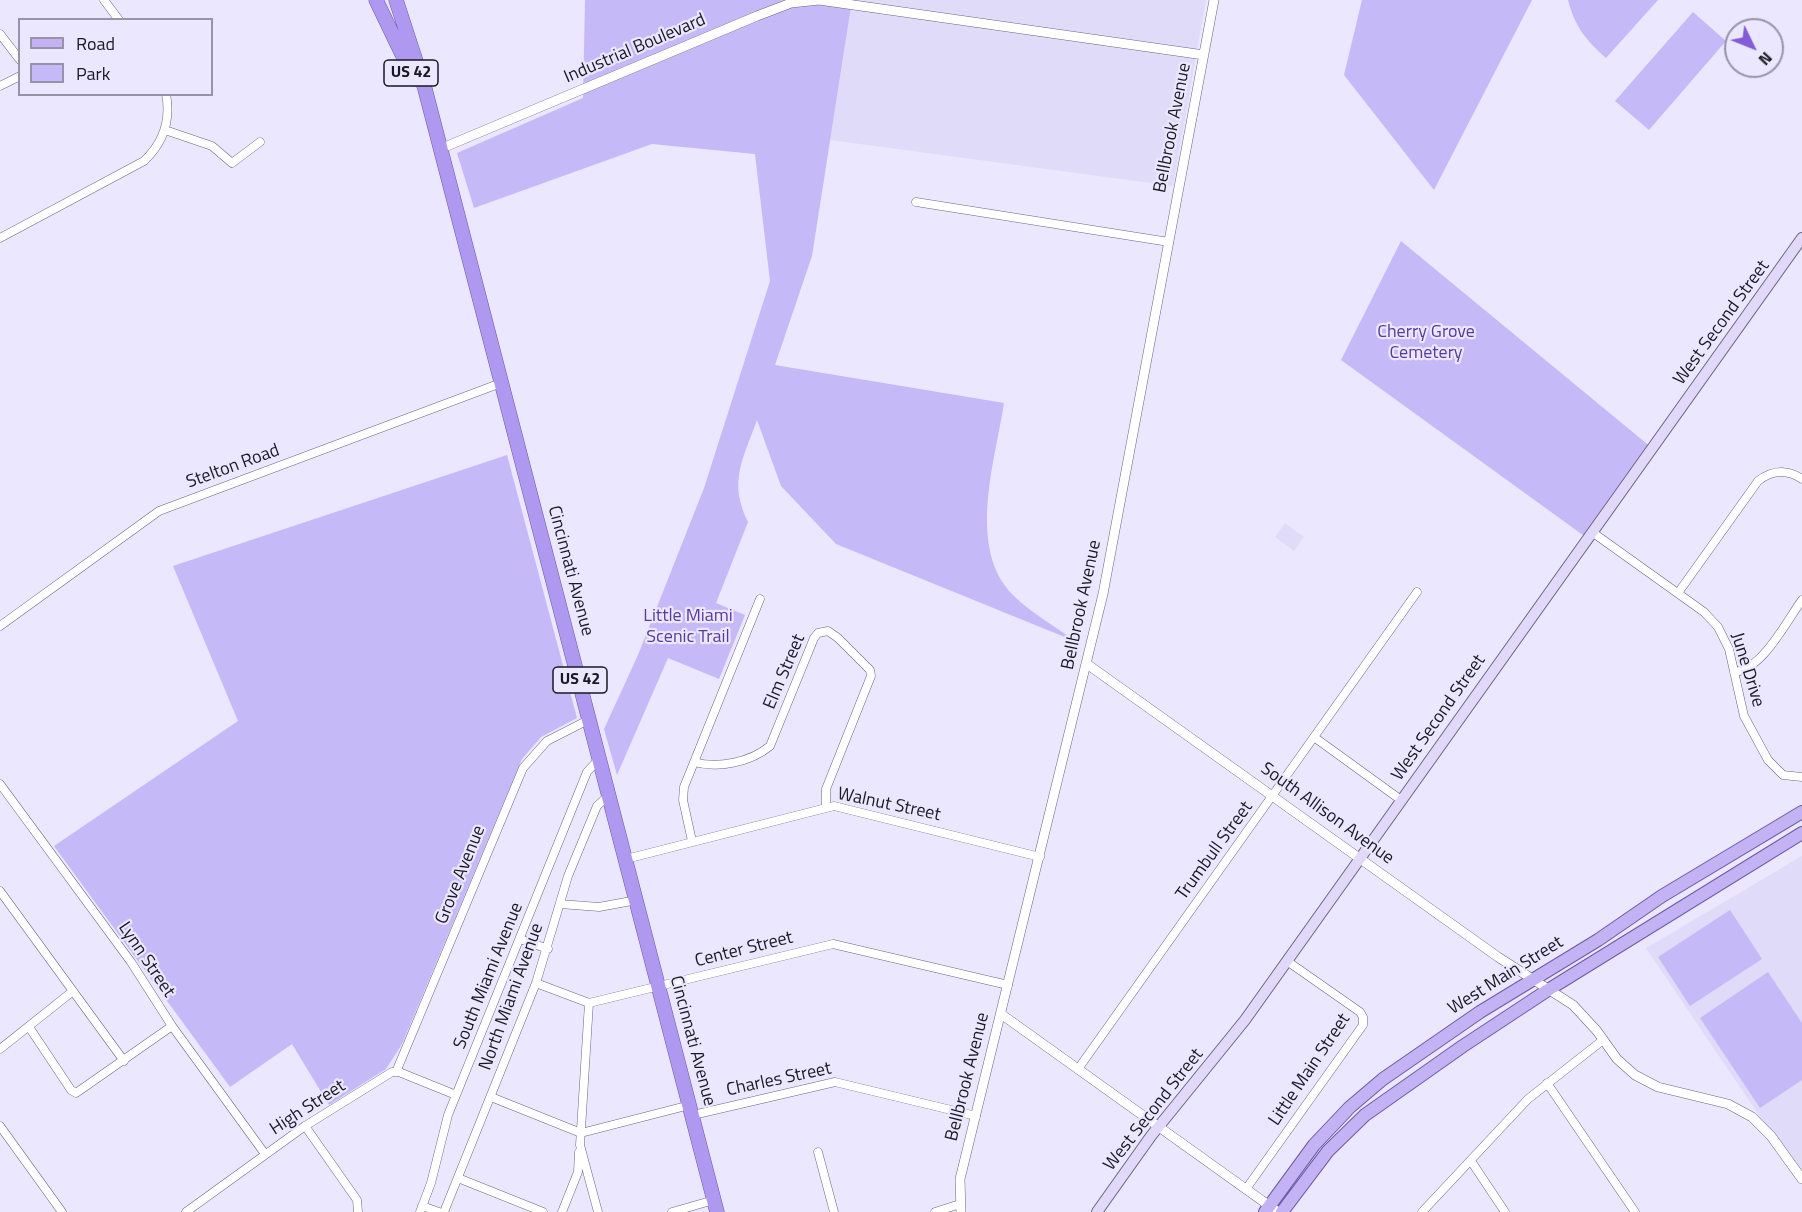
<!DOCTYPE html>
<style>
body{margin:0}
#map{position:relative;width:1802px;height:1212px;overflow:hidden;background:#ebe7ff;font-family:"Titillium Web",sans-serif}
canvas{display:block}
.legend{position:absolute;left:18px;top:18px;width:195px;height:78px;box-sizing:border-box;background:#ebe7ff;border:2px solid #9794a7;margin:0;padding:8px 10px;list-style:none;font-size:18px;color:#1a1823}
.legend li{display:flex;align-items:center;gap:12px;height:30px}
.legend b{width:30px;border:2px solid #9794a7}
.north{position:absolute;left:1724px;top:18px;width:60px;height:60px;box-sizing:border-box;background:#ebe7ff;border:2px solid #9794a7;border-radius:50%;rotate:133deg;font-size:16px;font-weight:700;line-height:24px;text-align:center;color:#1a1823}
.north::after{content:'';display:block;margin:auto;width:21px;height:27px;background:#825dd7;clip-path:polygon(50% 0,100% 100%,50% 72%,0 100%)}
</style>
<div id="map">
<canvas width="1802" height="1212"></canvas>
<ul class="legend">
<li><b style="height:8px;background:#c3b2f4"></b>Road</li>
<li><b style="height:16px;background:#c6b9f8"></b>Park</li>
</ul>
<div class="north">N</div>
</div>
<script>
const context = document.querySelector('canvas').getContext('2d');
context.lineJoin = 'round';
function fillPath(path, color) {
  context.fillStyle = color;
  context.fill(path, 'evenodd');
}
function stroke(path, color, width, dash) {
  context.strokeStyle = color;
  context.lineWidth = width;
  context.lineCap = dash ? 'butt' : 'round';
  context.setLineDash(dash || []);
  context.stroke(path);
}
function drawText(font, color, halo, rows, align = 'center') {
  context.font = font + ' "Titillium Web",sans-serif';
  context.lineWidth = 4.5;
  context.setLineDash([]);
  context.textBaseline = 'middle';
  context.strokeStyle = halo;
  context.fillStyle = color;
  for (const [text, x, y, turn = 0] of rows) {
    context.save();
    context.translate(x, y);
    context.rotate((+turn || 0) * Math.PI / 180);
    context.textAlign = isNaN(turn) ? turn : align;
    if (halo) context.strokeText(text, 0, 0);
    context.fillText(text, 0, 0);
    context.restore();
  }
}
fillPath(new Path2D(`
 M852 0H1206L1173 186 830 140Z
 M1285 523 1304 537 1294 551 1275 537Z
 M1802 856V1179L1646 948Z`), '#e0dbf9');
fillPath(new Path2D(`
 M585 0H852L812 256 775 365 1004 403C995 462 966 549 1014 596 1031 613 1056 627 1077 642L836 544 781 486 757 420C743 459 728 482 748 522L716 603 745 615 719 679 668 658 617 775 604 729 638 655 704 488 770 281 755 154 652 144 474 208 457 153 583 98Z
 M1362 0H1532L1434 190 1344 75Z
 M1568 0H1658L1606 58C1586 40 1575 27 1568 0Z
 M1693 12 1726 41 1649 130 1615 101Z
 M1401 241 1652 448 1587 538 1341 360Z
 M507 455 577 718 541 737 522 759 402 1044 386 1069 329 1105 292 1044 230 1087 54 846 238 721 173 566Z
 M1730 910 1762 959 1690 1006 1658 957Z
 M1768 972 1802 1023V1080L1760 1108 1700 1018Z`), '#c6b9f8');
const minor = new Path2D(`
 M104 0 119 20
 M0 34 20 60
 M0 86 20 76
 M165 130 212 146 232 163 260 142
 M916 202 1169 242
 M0 238 144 161C163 143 171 120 166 94
 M1592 532 1704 612 1718 627 1729 649 1744 716 1768 760 1783 775 1802 777
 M1678 593 1758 481C1772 470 1787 469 1802 479
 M0 626 159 511 501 383
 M1734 672C1762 670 1786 622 1802 600
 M1314 737 1401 800
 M694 762C718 769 751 762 770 746L814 638 818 633 828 631 838 638 870 670 871 676 826 789V806
 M0 784 131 962 172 1026 265 1154
 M692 841 683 800 684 787 760 599
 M626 859 834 806 1040 857
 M0 891 124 1061
 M560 904 599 907 637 900
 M520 939 548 949
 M536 983 589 1003 833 944 1008 985
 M589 1003 580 1145 598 1212
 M29 1027 71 1090 76 1093 172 1026
 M0 1049 73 991
 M1078 1069 1417 592
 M396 1072 523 768 547 741 590 719
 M1547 1083 1635 1212
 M491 1097 581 1133 690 1105
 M693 1115 835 1082 976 1116
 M0 1126 62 1212
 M305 1126 357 1200 358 1212
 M818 1152 834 1212
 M1471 1161 1505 1212
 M458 1178 543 1212
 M1246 1189 1363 1025V1017L1360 1012 1287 961
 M422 1206 439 1212
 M186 1212 305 1126 392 1072H399L456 1095
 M420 1212 431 1183 448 1115 587 772 600 758
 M444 1212 536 983 568 876 597 806 609 795
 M562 1212 578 1172 579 1152
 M672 1212 714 1200
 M935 1212 960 1204
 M1422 1212 1528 1099 1603 1040`);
const tertiary = new Path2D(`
 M440 149 757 16 791 3 819 0 1204 55
 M1087 664 1498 957 1573 1005 1597 1031 1617 1059 1635 1075 1658 1087 1728 1104 1752 1117 1771 1136 1802 1179
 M1001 1014 1278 1212
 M961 1212 960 1179 1103 594 1214 0`);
const secondary = new Path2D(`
 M1097 1212 1151 1136 1245 1020 1802 238`);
const primary = new Path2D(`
 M1265 1212 1314 1145 1350 1107 1383 1079 1480 1012 1598 940 1662 896 1802 812
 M1282 1212 1328 1151 1365 1115 1463 1046 1548 990 1802 833`);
const trunk = new Path2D(`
 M376 0 414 79
 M396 0 425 89 717 1212`);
stroke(minor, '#6c6781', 9);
stroke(tertiary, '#6c6781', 10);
stroke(secondary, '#6c6781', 12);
stroke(primary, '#6e5aa6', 14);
stroke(trunk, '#6e5aa6', 15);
stroke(minor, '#fff', 8);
stroke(tertiary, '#fff', 9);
stroke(secondary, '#e1d8fa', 10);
stroke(primary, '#c3b2f4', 12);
stroke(trunk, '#af98f0', 14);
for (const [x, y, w] of [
 [411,73,54],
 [580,680,54]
]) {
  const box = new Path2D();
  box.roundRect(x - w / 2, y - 13, w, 26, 4.5);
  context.fillStyle = '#ebe7ff';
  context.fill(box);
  stroke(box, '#1a1823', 1.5);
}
drawText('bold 16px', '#1a1823', null, [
 ["US 42",411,73],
 ["US 42",580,680]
]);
drawText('18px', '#1a1823', '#ebe7ff', [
 ["Industrial Boulevard",635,49,-23],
 ["Bellbrook Avenue",1173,128,-79],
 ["West Second Street",1722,323,-54],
 ["Stelton Road",233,467,-20],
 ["Cincinnati Avenue",570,571,75],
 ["Bellbrook Avenue",1082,605,-78],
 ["June Drive",1747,670,73],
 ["Elm Street",785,672,-67],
 ["West Second Street",1439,718,-55],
 ["Walnut Street",889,805,12],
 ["South Allison Avenue",1327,814,36],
 ["Trumbull Street",1215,851,-54],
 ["Grove Avenue",461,875,-68],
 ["Center Street",744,950,-14],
 ["Lynn Street",146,960,56],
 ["South Miami Avenue",489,976,-68],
 ["West Main Street",1506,976,-32],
 ["North Miami Avenue",512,997,-70],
 ["Cincinnati Avenue",692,1041,75],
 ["Little Main Street",1310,1070,-56],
 ["Bellbrook Avenue",968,1077,-76],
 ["Charles Street",779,1080,-12],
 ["High Street",308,1108,-33],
 ["West Second Street",1154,1110,-52]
]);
drawText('18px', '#5a399e', '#ebe7ff', [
 ["Cherry Grove",1426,333],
 ["Cemetery",1426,354],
 ["Little Miami",688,617],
 ["Scenic Trail",688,638]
]);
</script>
